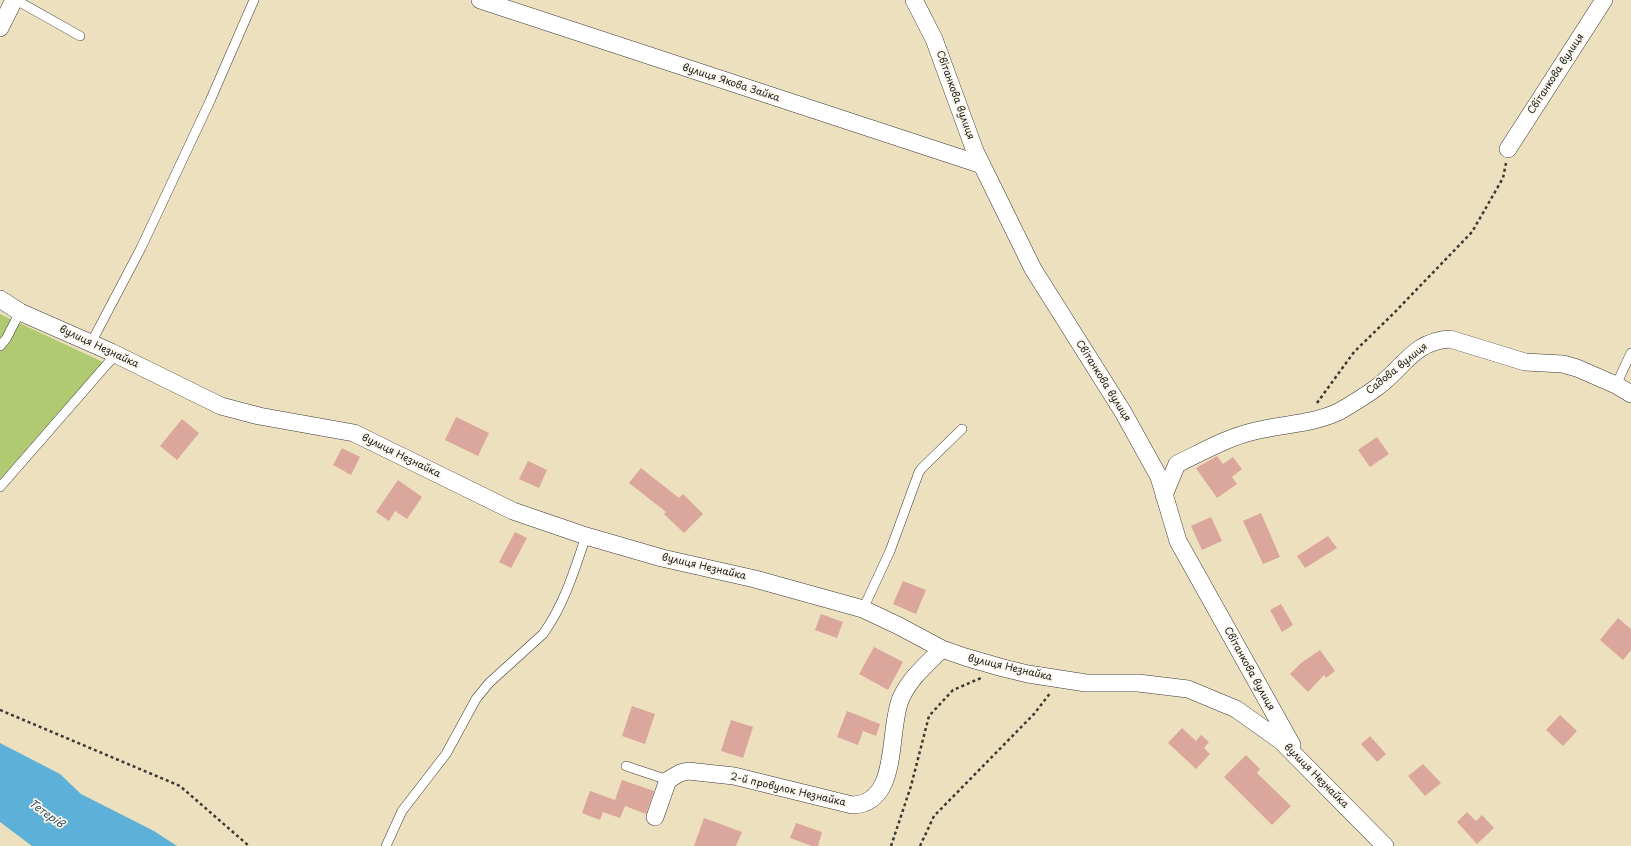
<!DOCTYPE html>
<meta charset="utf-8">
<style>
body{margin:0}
canvas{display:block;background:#ede0be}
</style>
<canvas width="1631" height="846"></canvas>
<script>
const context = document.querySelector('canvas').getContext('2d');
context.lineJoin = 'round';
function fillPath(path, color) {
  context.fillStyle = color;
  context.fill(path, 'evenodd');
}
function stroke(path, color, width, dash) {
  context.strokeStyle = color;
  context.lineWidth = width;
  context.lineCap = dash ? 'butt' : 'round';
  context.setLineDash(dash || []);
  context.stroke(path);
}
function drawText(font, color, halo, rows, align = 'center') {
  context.font = font + ' "Playpen Sans",sans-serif';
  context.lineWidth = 3.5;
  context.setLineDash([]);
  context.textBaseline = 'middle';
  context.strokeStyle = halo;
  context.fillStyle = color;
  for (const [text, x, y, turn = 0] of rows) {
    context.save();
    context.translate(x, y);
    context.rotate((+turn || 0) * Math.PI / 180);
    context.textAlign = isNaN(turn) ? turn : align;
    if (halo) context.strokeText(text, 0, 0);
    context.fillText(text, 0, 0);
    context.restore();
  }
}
fillPath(new Path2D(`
 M0 314 103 362 0 479Z`), '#afca70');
fillPath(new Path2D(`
 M0 743 60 774 81 794 154 831 177 846H32L0 822Z`), '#5db0d8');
fillPath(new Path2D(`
 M456 417 489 433 478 456 445 440Z
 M182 419 199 433 177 460 160 446Z
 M1377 437 1389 454 1370 467 1358 450Z
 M342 448 360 457 351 475 333 465Z
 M1217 456 1223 464 1233 457 1242 469 1232 477 1237 484 1217 498 1196 468Z
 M528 461 547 470 539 488 519 479Z
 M641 468 679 498 683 494 703 514 684 533 664 514 666 512 629 483Z
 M398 480 422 497 407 519 395 511 389 521 376 512Z
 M1261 513 1280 557 1263 564 1243 521Z
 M1211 517 1222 541 1202 550 1191 526Z
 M515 532 527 538 511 568 499 562Z
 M1328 536 1337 548 1305 568 1297 556Z
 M903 581 926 590 916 614 893 604Z
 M1281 604 1293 625 1282 632 1270 610Z
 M821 614 843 622 837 638 815 630Z
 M1618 618 1631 629V650L1623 660 1600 640Z
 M874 647 903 662 888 690 859 674Z
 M1320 650 1335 671 1326 678 1324 675 1308 692 1290 674 1301 663Z
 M632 706 655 714 645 744 622 736Z
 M847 711 880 724 876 736 863 731 858 745 837 737Z
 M1560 715 1577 731 1563 746 1546 730Z
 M731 720 753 727 743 758 721 751Z
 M1182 728 1196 741 1201 735 1209 742 1204 748 1210 754 1196 769 1168 743Z
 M1370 736 1386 754 1377 762 1361 744Z
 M1246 755 1260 769 1257 773 1291 806 1272 825 1224 777Z
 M1423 764 1441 783 1425 796 1408 776Z
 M622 780 654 791 646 814 625 806 620 818 603 812 600 820 582 813 590 791 615 800Z
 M1467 812 1476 821 1482 815 1494 828 1477 844 1457 822Z
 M704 818 742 832 736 846H694Z
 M796 823 822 832 818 846H812L790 838Z`), '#dba69c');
const service = new Path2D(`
 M16 0 80 36
 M91 343 141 248 210 101 254 0
 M0 346 6 339 20 312
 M1616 385 1631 353
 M0 487 116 354
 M863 609 890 551 919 472 922 468 962 429
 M626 766 668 780
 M386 846 402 811 446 754 476 699 489 683 543 634C564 605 575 569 586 536`);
const minor = new Path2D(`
 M480 0 982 165
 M914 0 934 39 975 151 1033 269 1123 412 1159 477 1178 541 1292 745
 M0 28 14 0
 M1508 149 1604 0
 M0 299 20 312 111 352 221 406 259 416 354 433 513 511 586 536 662 558 755 579 863 609 899 626 942 649 965 657 1003 668 1028 674 1086 683H1138L1188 689 1236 709 1281 741 1385 846
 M1164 495 1177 464C1202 452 1228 437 1255 431 1283 424 1314 424 1340 411 1352 404 1365 396 1376 388 1403 369 1413 341 1450 339L1525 362 1563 364 1577 368 1616 385 1631 394
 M655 817 668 780 680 773 688 771 734 776 852 805C901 804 887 729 901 698 910 678 927 664 942 649`);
stroke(service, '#3b3934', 10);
stroke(minor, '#3b3934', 18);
stroke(new Path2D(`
 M1317 403 1354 352 1394 313 1472 232 1503 178 1506 163
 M0 710 180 786 249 846
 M891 846 911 786 929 716 953 690 981 678
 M920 846 934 816 1034 714 1051 692`), '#3b3934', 2.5, [3, 3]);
stroke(service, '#fff', 9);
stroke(minor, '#fff', 17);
drawText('10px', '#1c1c1c', '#fbf7ec', [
 ["Світанкова вулиця",1556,74,-57],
 ["вулиця Якова Зайка",731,83,18],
 ["Світанкова вулиця",955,95,70],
 ["вулиця Незнайка",99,347,25],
 ["Садова вулиця",1397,369,-39],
 ["Світанкова вулиця",1103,381,58],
 ["вулиця Незнайка",401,456,26],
 ["вулиця Незнайка",704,567,13],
 ["вулиця Незнайка",1010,668,13],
 ["Світанкова вулиця",1249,669,61],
 ["вулиця Незнайка",1316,776,45],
 ["2-й провулок Незнайка",788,790,13]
]);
drawText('italic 11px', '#365767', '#fbf7ec', [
 ["Тетерів",46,814,36]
]);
</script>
